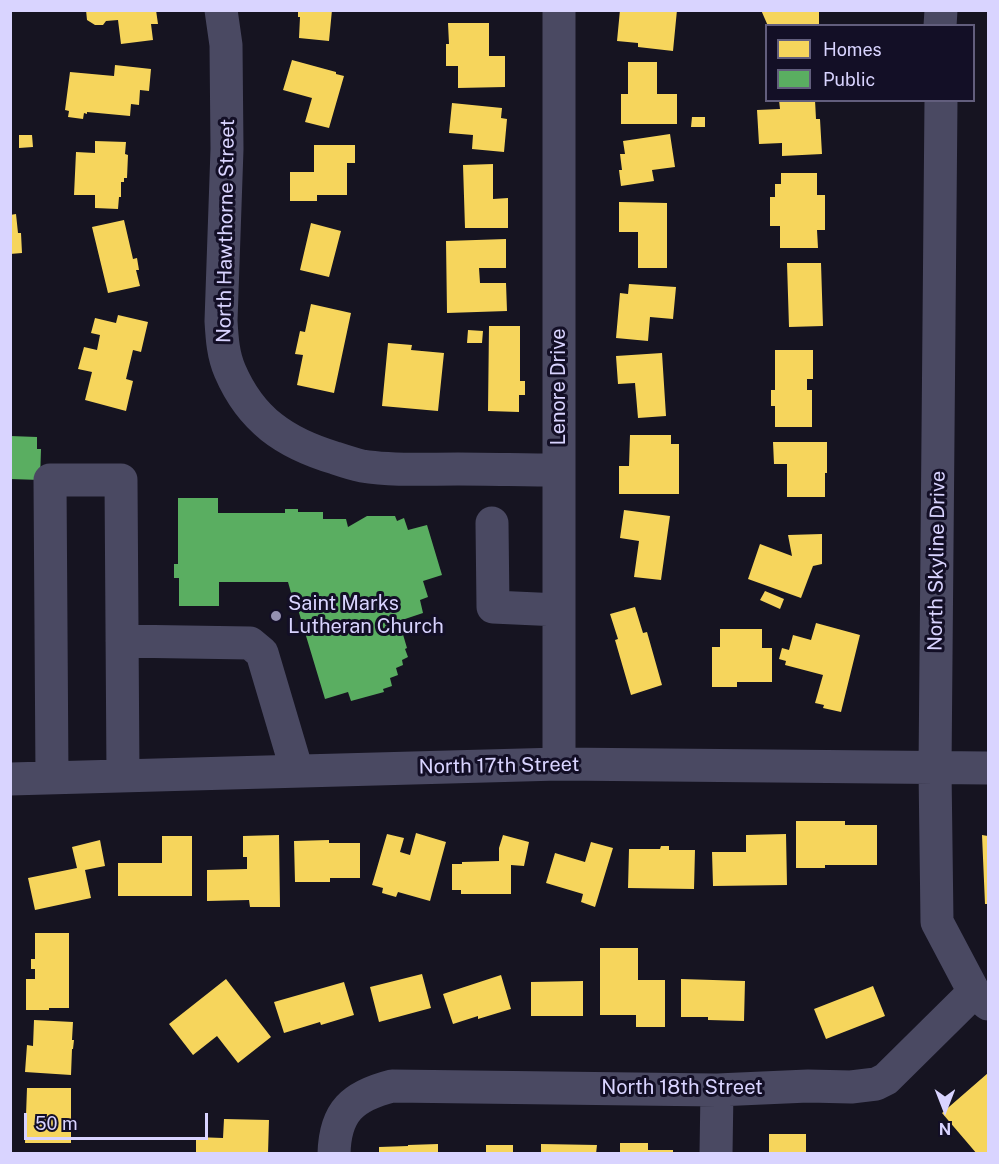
<!DOCTYPE html>
<style>
body{margin:0}
#map{position:relative;width:999px;height:1164px;overflow:hidden;background:#161421;font-family:"Public Sans",sans-serif}
canvas{display:block}
.frame{position:absolute;inset:0;border:12px solid #d9d4ff;pointer-events:none}
.legend{position:absolute;left:765px;top:24px;width:210px;height:78px;box-sizing:border-box;background:#130f26;border:2px solid #625e7d;margin:0;padding:8px 10px;list-style:none;font-size:18px;color:#d9d4ff}
.legend li{display:flex;align-items:center;gap:12px;height:30px}
.legend b{width:30px;border:2px solid #625e7d}
.north{position:absolute;left:915px;top:1080px;width:60px;height:60px;-webkit-text-stroke:4px #130f26;paint-order:stroke;rotate:180deg;font-size:16px;font-weight:700;line-height:24px;text-align:center;color:#d9d4ff}
.north::after{content:'';display:block;margin:auto;width:21px;height:27px;background:#d9d4ff;clip-path:polygon(50% 0,100% 100%,50% 72%,0 100%)}
.scale{position:absolute;left:24px;top:1113px;width:184px;height:27px;box-sizing:border-box;border:3px solid #d9d4ff;border-top:0;padding-left:8px;font-size:18px;line-height:21px;white-space:nowrap;color:#d9d4ff;-webkit-text-stroke:4px #130f26;paint-order:stroke}
</style>
<div id="map">
<canvas width="999" height="1164"></canvas>
<div class="frame"></div>
<ul class="legend">
<li><b style="height:16px;background:#f6d55c"></b>Homes</li>
<li><b style="height:16px;background:#5aae61"></b>Public</li>
</ul>
<div class="north">N</div>
<div class="scale">50 m</div>
</div>
<script>
const context = document.querySelector('canvas').getContext('2d');
context.lineJoin = 'round';
function fillPath(path, color) {
  context.fillStyle = color;
  context.fill(path, 'evenodd');
}
function stroke(path, color, width, dash) {
  context.strokeStyle = color;
  context.lineWidth = width;
  context.lineCap = dash ? 'butt' : 'round';
  context.setLineDash(dash || []);
  context.stroke(path);
}
function drawText(font, color, halo, rows, align = 'center') {
  context.font = font + ' "Public Sans",sans-serif';
  context.lineWidth = 6;
  context.setLineDash([]);
  context.textBaseline = 'middle';
  context.strokeStyle = halo;
  context.fillStyle = color;
  for (const [text, x, y, turn = 0] of rows) {
    context.save();
    context.translate(x, y);
    context.rotate((+turn || 0) * Math.PI / 180);
    context.textAlign = isNaN(turn) ? turn : align;
    if (halo) context.strokeText(text, 0, 0);
    context.fillText(text, 0, 0);
    context.restore();
  }
}
fillPath(new Path2D(`
 M86 10H156L158 24H151L153 40 121 44 118 20 106 21 103 25H95L87 20Z
 M298 10H332L329 41 299 38 300 17H298Z
 M620 10H677L673 51 638 47V43L617 41Z
 M761 10H819V26H768Z
 M448 23H489V56H505V87L458 88V66H446V44H449Z
 M292 60 336 72V74L344 76 329 128 305 122 312 98 283 90Z
 M628 62H657V94H677V124H621V94H628Z
 M115 65 151 69 149 91 140 90 139 105 131 104 130 116 87 112V114L84 113 83 119 68 117 69 111 65 110 70 72 114 76Z
 M779 100H815L816 119H820L822 154 782 156V143L759 144 757 110 780 109Z
 M452 103 502 108 501 118 507 119 504 152 472 149 473 135 449 133Z
 M692 117H705V127H691Z
 M670 134 675 167 652 170 654 181 621 186 619 170H622L620 154H625L623 141Z
 M19 135H32L33 147 19 148Z
 M95 141 126 142 125 154 128 155 127 178H124V182H121V197H119L118 209 95 208V195H74L76 152 95 153Z
 M314 145H355V163H347V195H317V201H290V172H314Z
 M493 164V199L508 198V228H465L463 165Z
 M781 173H817V195H825V230H817L818 248H780V226H770V197H775V184H781Z
 M619 202 667 203V268H638V232H619Z
 M16 214 18 233H21L22 253 10 254V215Z
 M124 220 133 259 137 258 139 270H136L140 286 108 293 92 227Z
 M311 223 341 231 329 277 300 270Z
 M506 239V268H479L480 283H506L507 311 447 313 446 241Z
 M787 263H821L823 326 789 327Z
 M629 284 676 287 673 319 650 317 648 341 616 338 620 293 628 294Z
 M311 304 351 313 334 393 297 385 303 355 295 354 300 331 305 332Z
 M118 315 148 322 141 352 133 350 126 379 133 381 126 411 85 400 92 372 78 369 84 347 97 350 100 335 91 333 95 318 116 323Z
 M489 326H520V381H525V395H519V412L488 411Z
 M468 330 483 331 482 343H467Z
 M388 343 412 345 411 350 444 353 438 411 382 406Z
 M775 350H813V379H807V390H812V427H775V406H771V390H775Z
 M662 353 666 416 638 418 635 383 618 384 616 356Z
 M630 435H671V444H679V494H619V466H629Z
 M773 442H827V473H825V497H787V464H774Z
 M624 510 670 516 661 580 634 577 639 541 620 538Z
 M822 534V564L813 566 801 598 748 579 760 544 792 556 788 535Z
 M765 591 784 599 780 609 760 600Z
 M635 607 643 633 647 632 662 685 631 695 615 640 618 639 610 614Z
 M816 623 860 635 841 712 823 708 824 705 815 703 823 675 785 665 786 661 779 659 782 648 789 650 793 635 811 640Z
 M720 629H762V648H772V682H737V687H712V647H720Z
 M796 821H845V825H877V865H825V868H796Z
 M416 833 446 842 430 901 398 892 396 897 382 893 383 888 372 885 387 834 404 838 400 852 410 855Z
 M786 834 787 885 713 886 712 852H746V835Z
 M279 835 280 907H250L249 900 207 901V870L247 869V857H243V836Z
 M503 835 529 842 524 866 511 865V894H461V890H452V864H462V862L499 861V848Z
 M982 835 988 836V904H985Z
 M162 836H192V896H118V863H162Z
 M100 840 105 866 85 870 91 898 35 910 28 878 77 868 72 847Z
 M329 840V843H360V878H330V882H295L294 841Z
 M591 842 613 848 595 907 581 902 583 894 546 883 555 853 585 862Z
 M661 846H669V850H695L694 889 628 888 629 849H660Z
 M35 933H69V1008H49V1010H26V979H35V969H31V959H35Z
 M600 948H638V980H665V1027H636V1015H600Z
 M422 974 431 1008 379 1022 370 987Z
 M501 975 511 1009 478 1019V1016L453 1024 443 994Z
 M226 979 271 1037 238 1063 217 1036 193 1055 169 1024Z
 M681 979 745 981 744 1021 708 1020V1017H681Z
 M583 981V1016H531V982Z
 M344 982 354 1015 321 1025 320 1022 284 1033 274 1002Z
 M873 986 885 1016 826 1039 814 1009Z
 M34 1020 73 1022 72 1040H74L73 1049H72L71 1075 25 1072 27 1045 33 1046Z
 M988 1073V1154H977L942 1113Z
 M27 1088H71V1143H25Z
 M224 1119 269 1120 268 1154H196V1137L223 1138Z
 M769 1134H806V1154H769Z
 M620 1143H648V1150H673V1154H620Z
 M438 1144V1154H379V1147L408 1146V1145Z
 M541 1144 597 1145 596 1154H541Z
 M486 1145H513V1154H486Z`), '#f6d55c');
fillPath(new Path2D(`
 M10 436 37 437V449H41L40 480 10 479Z
 M178 498H218V513H285V509H298V512H323V519H346L348 527 367 516H395L397 521 404 518 408 530 427 525 442 575 423 581 428 597 420 600 423 613 399 621 407 648 405 649 408 657 402 660 403 665 396 668 398 675 390 678 392 686 383 689 384 692 351 701 348 692 325 699 297 606 295 607 288 582H219V606H179V578H174V564H178Z`), '#5aae61');
stroke(new Path2D(`
 M221 10 226 45 227 149 221 321C222 338 223 355 230 371 251 420 285 443 335 458 344 461 353 464 362 466 393 471 426 469 458 469 492 469 525 470 559 470
 M940 26 941 10
 M941 100 935 769 937 922 974 992 988 1004
 M492 523 493 607 559 610
 M122 641 250 643 262 653 297 771
 M559 764V10
 M52 778 50 480H121L123 776
 M10 779 559 764 988 768
 M334 1154C335 1111 353 1096 392 1086L717 1090 808 1086 851 1087 876 1084 886 1079 974 992
 M716 1154 717 1090`), '#4a4962', 33);
for (const [x, y, r, color] of [
 [276,616,6,"#9591b1"]
]) {
  const dot = new Path2D();
  dot.arc(x, y, r, 0, 2 * Math.PI);
  context.fillStyle = color;
  context.fill(dot);
  stroke(dot, '#130f26', 2);
}
drawText('20px', '#d9d4ff', '#130f26', [
 ["North Hawthorne Street",226,231,-89],
 ["Lenore Drive",559,387,-90],
 ["North Skyline Drive",937,561,-89],
 ["North 17th Street",499,766,-1],
 ["North 18th Street",682,1088]
]);
drawText('20px', '#d9d4ff', '#130f26', [
 ["Saint Marks",288,604],
 ["Lutheran Church",288,627]
], 'left');
</script>
